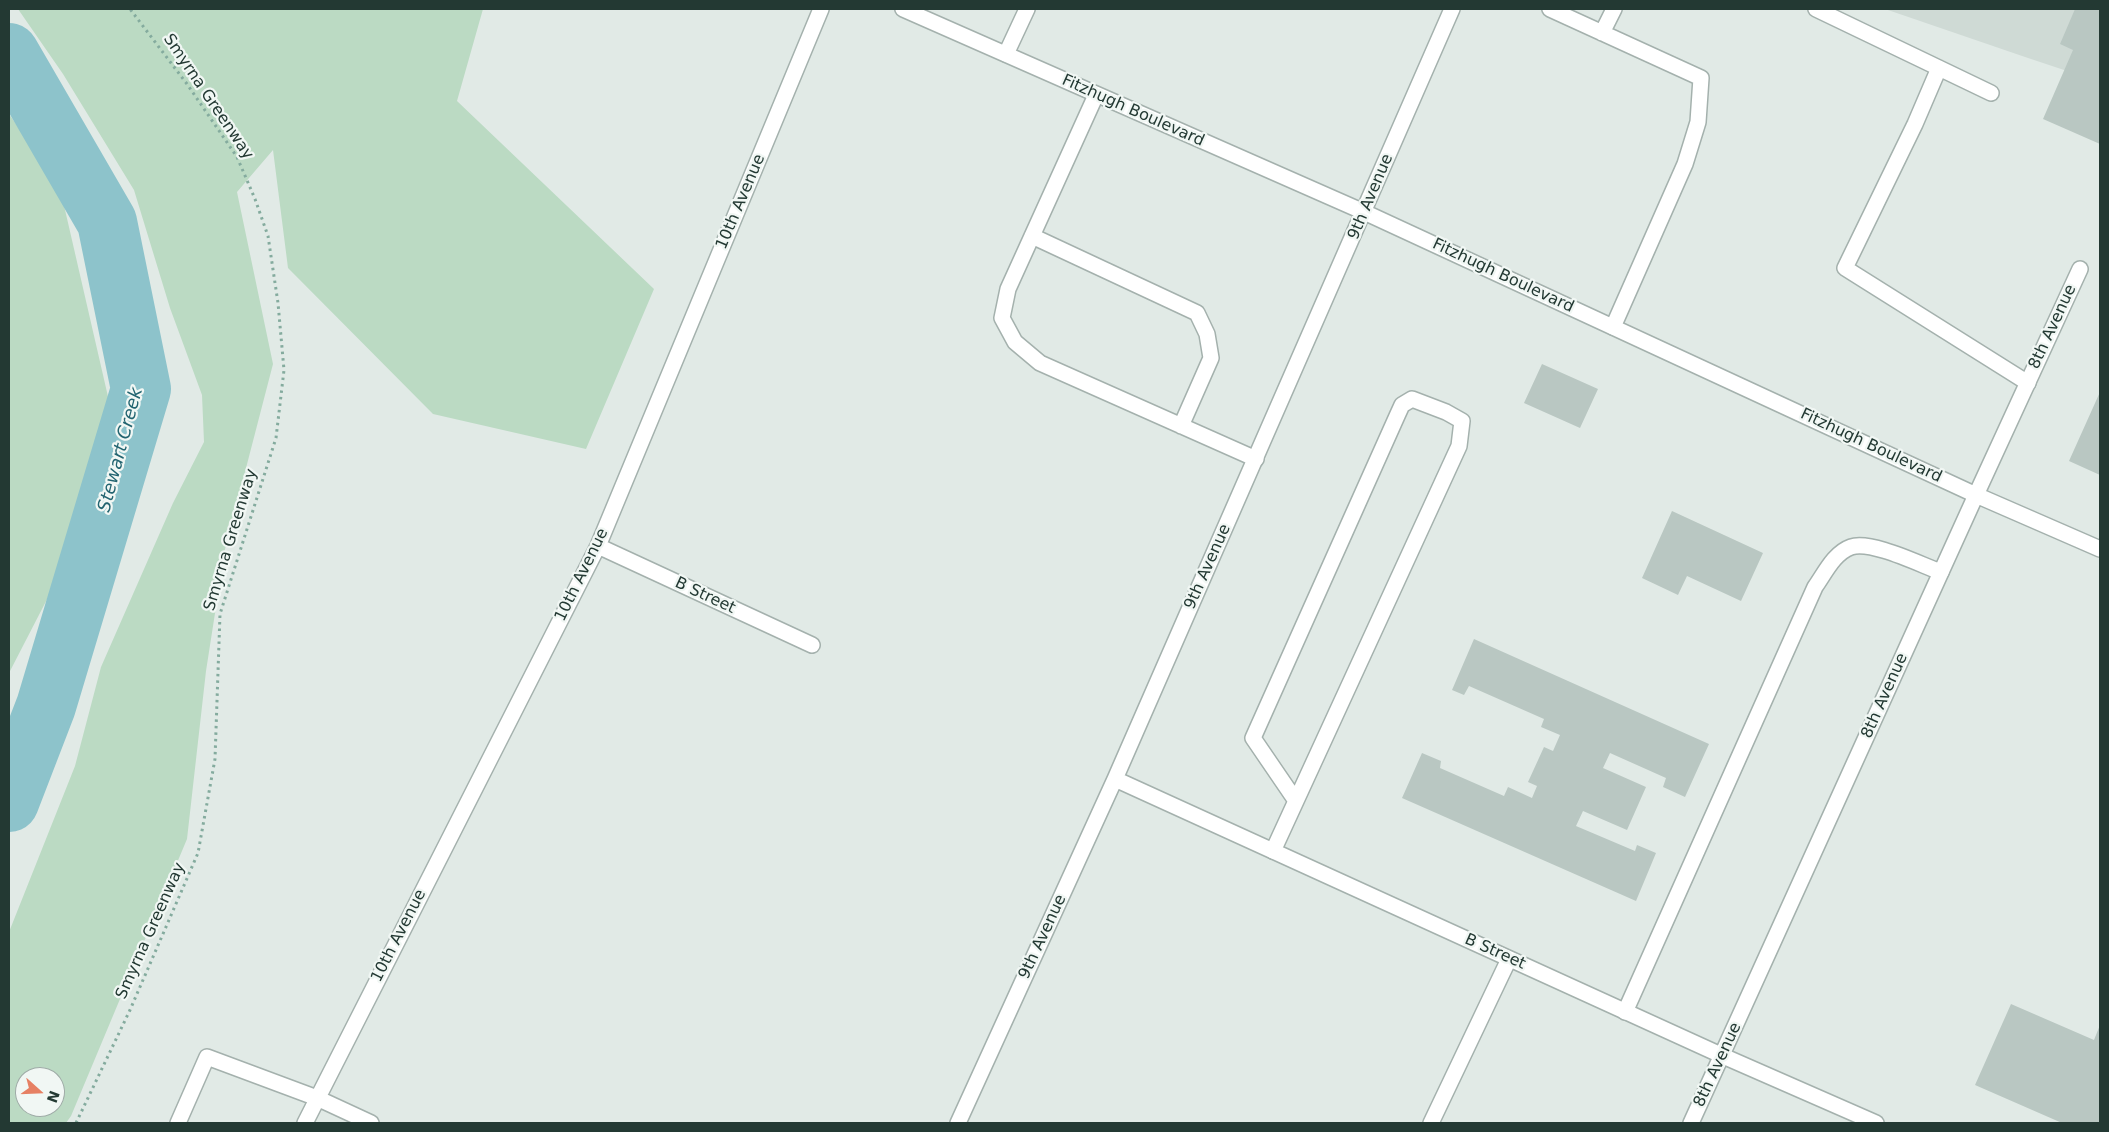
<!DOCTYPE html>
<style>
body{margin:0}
#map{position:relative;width:2109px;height:1132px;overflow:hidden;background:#e1eae6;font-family:"DejaVu Sans",sans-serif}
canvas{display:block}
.frame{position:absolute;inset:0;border:10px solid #233933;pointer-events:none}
.north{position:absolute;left:15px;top:1067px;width:50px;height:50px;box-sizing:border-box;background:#f1f7f4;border:1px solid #9faba7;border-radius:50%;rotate:110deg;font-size:14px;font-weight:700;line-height:20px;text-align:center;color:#233933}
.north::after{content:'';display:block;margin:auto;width:18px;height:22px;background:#e68063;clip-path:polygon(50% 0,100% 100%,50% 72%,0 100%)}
</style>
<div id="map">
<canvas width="2109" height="1132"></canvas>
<div class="frame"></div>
<div class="north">N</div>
</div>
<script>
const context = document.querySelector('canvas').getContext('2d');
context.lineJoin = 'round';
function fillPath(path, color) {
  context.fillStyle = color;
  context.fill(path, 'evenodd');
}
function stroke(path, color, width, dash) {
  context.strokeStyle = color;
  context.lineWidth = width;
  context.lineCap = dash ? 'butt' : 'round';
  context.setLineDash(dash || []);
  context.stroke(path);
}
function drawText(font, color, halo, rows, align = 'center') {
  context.font = font + ' "DejaVu Sans",sans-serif';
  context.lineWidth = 4.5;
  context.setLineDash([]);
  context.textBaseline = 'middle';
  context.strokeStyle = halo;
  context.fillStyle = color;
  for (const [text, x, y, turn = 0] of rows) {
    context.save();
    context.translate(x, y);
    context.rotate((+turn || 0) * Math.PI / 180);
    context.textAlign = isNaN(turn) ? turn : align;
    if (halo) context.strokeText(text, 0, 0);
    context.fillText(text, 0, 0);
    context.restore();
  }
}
fillPath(new Path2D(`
 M1885 9H2100V82L2028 58Z`), '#cfdad5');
fillPath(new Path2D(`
 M18 9H483L457 101 654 289 586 449 433 414 288 268 273 150 237 192 273 364 225 549 206 671 187 839 71 1116 66 1123H9V932L75 766 101 667 173 503 204 442 202 395 170 308 134 190 63 74ZM25 1077H55V1107H25Z
 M9 114 60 188 109 401 74 547 9 673Z`), '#bbdac3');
stroke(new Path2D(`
 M9 53 107 222 141 389 46 706 9 802`), '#8dc3cb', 60);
fillPath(new Path2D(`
 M2075 9H2100V144L2043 119 2073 50 2060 44Z
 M1542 364 1598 389 1580 428 1524 403Z
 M2100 392V475L2069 461Z
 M1672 511 1763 553 1741 601 1687 576 1678 595 1642 578Z
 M1474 639 1709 744 1685 797 1663 787 1666 778 1610 753 1603 768 1646 787 1627 830 1583 811 1576 826 1635 851 1637 845 1656 853 1636 901 1402 798 1422 753 1441 761 1440 768 1504 796 1508 787 1532 798 1537 786 1528 782 1544 747 1553 751 1560 735 1541 727 1544 719 1469 686 1464 695 1452 690Z
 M2011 1004 2094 1040 2100 1025V1123H2062L1975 1085Z`), '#b9c7c2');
const lane = new Path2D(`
 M1550 9 1701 78 1698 122 1685 164 1613 327
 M1816 9 1991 93
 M1602 33 1614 9
 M1006 54 1027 9
 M1939 68 1915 124 1845 268 2028 383
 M1096 95 1008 289 1002 318 1015 342 1040 363 1256 459
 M1032 236 1197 313 1207 334 1211 358 1181 426
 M1273 851 1459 446 1462 421 1446 412 1412 399 1402 405 1397 416 1253 738 1296 801
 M1625 1012 1815 587C1825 573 1834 553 1851 547 1871 540 1921 565 1941 572
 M178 1123 207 1057 317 1098
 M1431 1123 1509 959`);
const street = new Path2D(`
 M903 9 1364 212 1976 495 2100 549
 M598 546 812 645
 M1115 779 1723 1056 1876 1123
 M317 1098 371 1123
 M305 1123 598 546 821 9
 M958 1123 1115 779 1452 9
 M1691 1123 1976 495 2080 269`);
stroke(lane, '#a4b1ad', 18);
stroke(street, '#a4b1ad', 18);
stroke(new Path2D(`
 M76 1123 130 1010 198 853 215 759 220 614 276 438 284 370 278 303 268 236 255 199 237 157 187 84 130 9`), '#84ab9e', 3, [2.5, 4]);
stroke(lane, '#fff', 15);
stroke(street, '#fff', 15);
drawText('16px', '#233933', '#f1f7f4', [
 ["Smyrna Greenway",208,97,56],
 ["Fitzhugh Boulevard",1133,111,24],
 ["9th Avenue",1371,197,-67],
 ["10th Avenue",741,202,-67],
 ["Fitzhugh Boulevard",1503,276,25],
 ["8th Avenue",2053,327,-65],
 ["Fitzhugh Boulevard",1871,446,25],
 ["Smyrna Greenway",231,540,-73],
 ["9th Avenue",1208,567,-66],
 ["10th Avenue",582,575,-64],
 ["B Street",705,596,25],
 ["8th Avenue",1885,696,-66],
 ["Smyrna Greenway",151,931,-66],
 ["10th Avenue",399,936,-63],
 ["9th Avenue",1043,937,-65],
 ["B Street",1495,952,24],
 ["8th Avenue",1718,1065,-65]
]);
drawText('italic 18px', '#226470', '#f1f7f4', [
 ["Stewart Creek",121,450,-75]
]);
</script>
